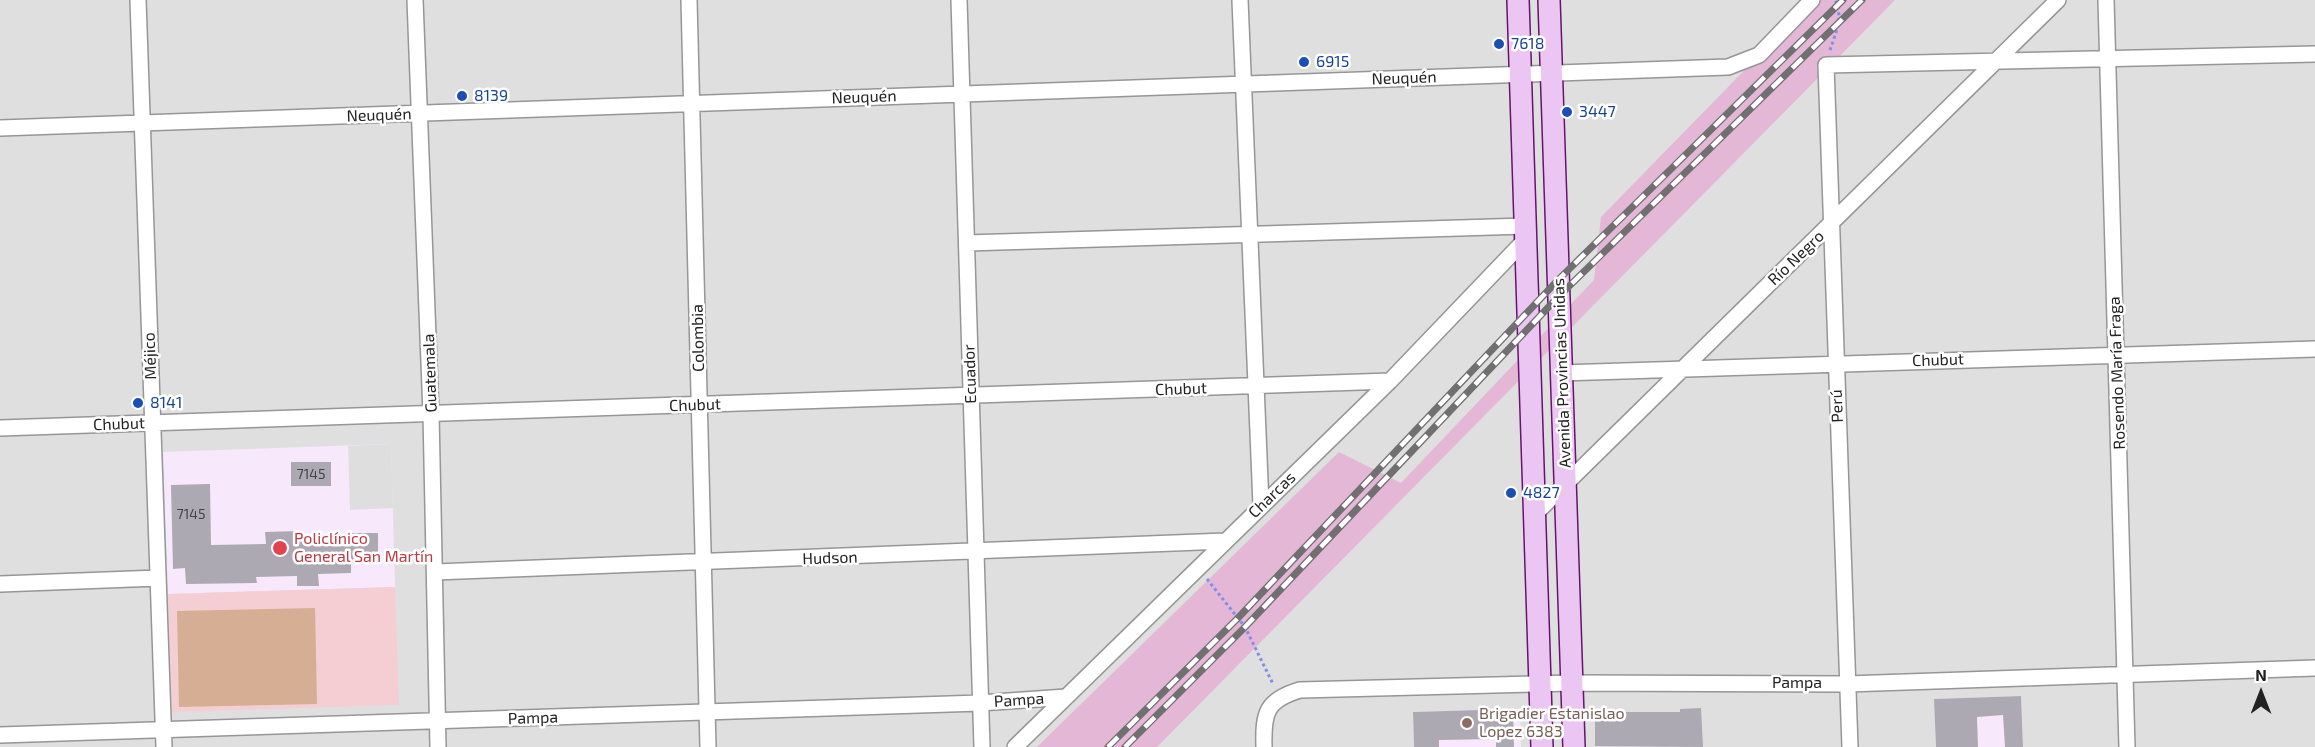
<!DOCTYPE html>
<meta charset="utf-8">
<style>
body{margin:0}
#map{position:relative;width:2315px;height:747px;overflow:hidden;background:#edeaf1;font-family:"Exo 2",sans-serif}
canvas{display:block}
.north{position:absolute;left:2231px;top:663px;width:60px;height:60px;-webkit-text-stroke:4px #fff;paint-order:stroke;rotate:0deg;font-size:16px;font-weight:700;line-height:24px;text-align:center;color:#222}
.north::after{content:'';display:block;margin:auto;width:21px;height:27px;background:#222;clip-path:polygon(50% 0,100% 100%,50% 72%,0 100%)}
</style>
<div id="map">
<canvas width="2315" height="747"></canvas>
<div class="north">N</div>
</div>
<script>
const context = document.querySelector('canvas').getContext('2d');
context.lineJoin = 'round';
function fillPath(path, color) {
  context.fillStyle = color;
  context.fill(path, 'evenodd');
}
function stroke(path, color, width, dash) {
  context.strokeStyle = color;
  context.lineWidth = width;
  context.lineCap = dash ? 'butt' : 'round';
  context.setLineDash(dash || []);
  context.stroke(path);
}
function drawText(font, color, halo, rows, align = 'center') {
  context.font = font + ' "Exo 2",sans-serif';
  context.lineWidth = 5;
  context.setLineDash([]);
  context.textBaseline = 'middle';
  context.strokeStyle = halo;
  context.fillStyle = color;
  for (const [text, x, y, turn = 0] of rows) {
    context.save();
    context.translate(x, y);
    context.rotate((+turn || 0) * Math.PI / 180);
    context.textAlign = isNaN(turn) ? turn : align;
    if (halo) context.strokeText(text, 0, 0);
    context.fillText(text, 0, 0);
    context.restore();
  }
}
fillPath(new Path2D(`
 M0 0H2315V747H0Z`), '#dfdfe0');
fillPath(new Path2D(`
 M391 444 395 587 168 594 163 452Z
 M2021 696 2023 747H1936L1934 699Z
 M1520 709 1521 747H1414L1413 712Z`), '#f8e8fc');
fillPath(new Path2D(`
 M1813 0H1895L1157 747H1037L1339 452 1401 483 1594 280 1601 217Z`), '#e4b7d6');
fillPath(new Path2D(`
 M395 587 399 705 172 712 168 594Z`), '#f4ced3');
fillPath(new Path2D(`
 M315 608 317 704 179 707 177 611Z`), '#d5ae93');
fillPath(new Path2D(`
 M391 444 393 508 350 510 348 446Z`), '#dedede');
fillPath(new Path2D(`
 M291 462H331V486H291Z
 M210 484 211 545 266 544 265 532 299 531V537H320V545L351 544V533H378V563H351V573L318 574 319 586H297V576L256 577 257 583 186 584 185 568 173 569 171 485Z
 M2021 696 2023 747H2005L2003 715 1977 717 1978 747H1936L1934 699Z
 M1701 708 1703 747 1595 746V718L1604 712H1680V709Z
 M1513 709 1514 747H1496V739L1439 740V747H1414L1413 712Z`), '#aca9b3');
const minor = new Path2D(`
 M138 0 164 747
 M415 0 431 414 438 747
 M689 0 708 747
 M959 0 982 747
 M1240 0 1261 505
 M2106 0 2127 747
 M0 128 1728 67 1759 55 1812 0
 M967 243 1525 226
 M1561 373 2315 349
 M0 428 1390 381
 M1534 515 2058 0
 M435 572 1225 541
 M0 584 158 578
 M0 735 980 703 1066 697
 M1015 747 1390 381 1526 239
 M1264 747C1263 713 1266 700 1300 690L1572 683 1847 684 2315 668
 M1850 747 1826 65 2315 54`);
const secondary = new Path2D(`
 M1518 0 1542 747
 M1549 0 1574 747`);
stroke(minor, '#969696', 18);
stroke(secondary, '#66146e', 24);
stroke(new Path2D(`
 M1830 50C1835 35 1844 15 1835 0
 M1207 579 1245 627 1273 684`), '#838de9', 3, [3, 3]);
stroke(minor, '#fff', 15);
stroke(secondary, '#ecc6f3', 21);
const rail = new Path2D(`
 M1108 747 1237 619 1558 280 1843 0
 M1125 747 1245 627 1559 296 1862 0`);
stroke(rail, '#707070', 7);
stroke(rail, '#fff', 4.5, [14]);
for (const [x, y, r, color] of [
 [1499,44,6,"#1a4fb4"],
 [1304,62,6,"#1a4fb4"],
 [462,96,6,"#1a4fb4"],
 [1567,112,6,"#1a4fb4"],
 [138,403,6,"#1a4fb4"],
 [1511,493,6,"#1a4fb4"],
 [280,548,8,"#e0444e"],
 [1467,723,6,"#8d6e63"]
]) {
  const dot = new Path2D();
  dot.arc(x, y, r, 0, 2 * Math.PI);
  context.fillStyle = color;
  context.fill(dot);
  stroke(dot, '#fff', 2);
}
drawText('14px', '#444446', null, [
 ["7145",311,474],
 ["7145",191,514]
]);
drawText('16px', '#164399', '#fff', [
 ["7618",1511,44],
 ["6915",1316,62],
 ["8139",474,96],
 ["3447",1579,112],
 ["8141",150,403],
 ["4827",1523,493]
], 'left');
drawText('16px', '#222', '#fff', [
 ["Neuquén",1404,78,-2],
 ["Neuquén",864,97,-2],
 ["Neuquén",379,115,-2],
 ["Río Negro",1796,258,-44],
 ["Colombia",698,338,-91],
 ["Méjico",150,356,-92],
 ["Chubut",1938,360,-2],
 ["Guatemala",430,373,-92],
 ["Avenida Provincias Unidas",1562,373,-92],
 ["Rosendo María Fraga",2117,373,-92],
 ["Ecuador",970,374,-92],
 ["Chubut",1181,389,-2],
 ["Chubut",695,405,-2],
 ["Perú",1837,406,-92],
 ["Chubut",119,424,-2],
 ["Charcas",1272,495,-44],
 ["Hudson",830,558,-2],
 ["Pampa",1797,683],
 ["Pampa",1019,700,-4],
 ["Pampa",533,718,-2]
]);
drawText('16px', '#be3a42', '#fff', [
 ["Policlínico",294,539],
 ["General San Martín",294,557]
], 'left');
drawText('16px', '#785e54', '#fff', [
 ["Brigadier Estanislao",1479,714],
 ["Lopez 6383",1479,732]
], 'left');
</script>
